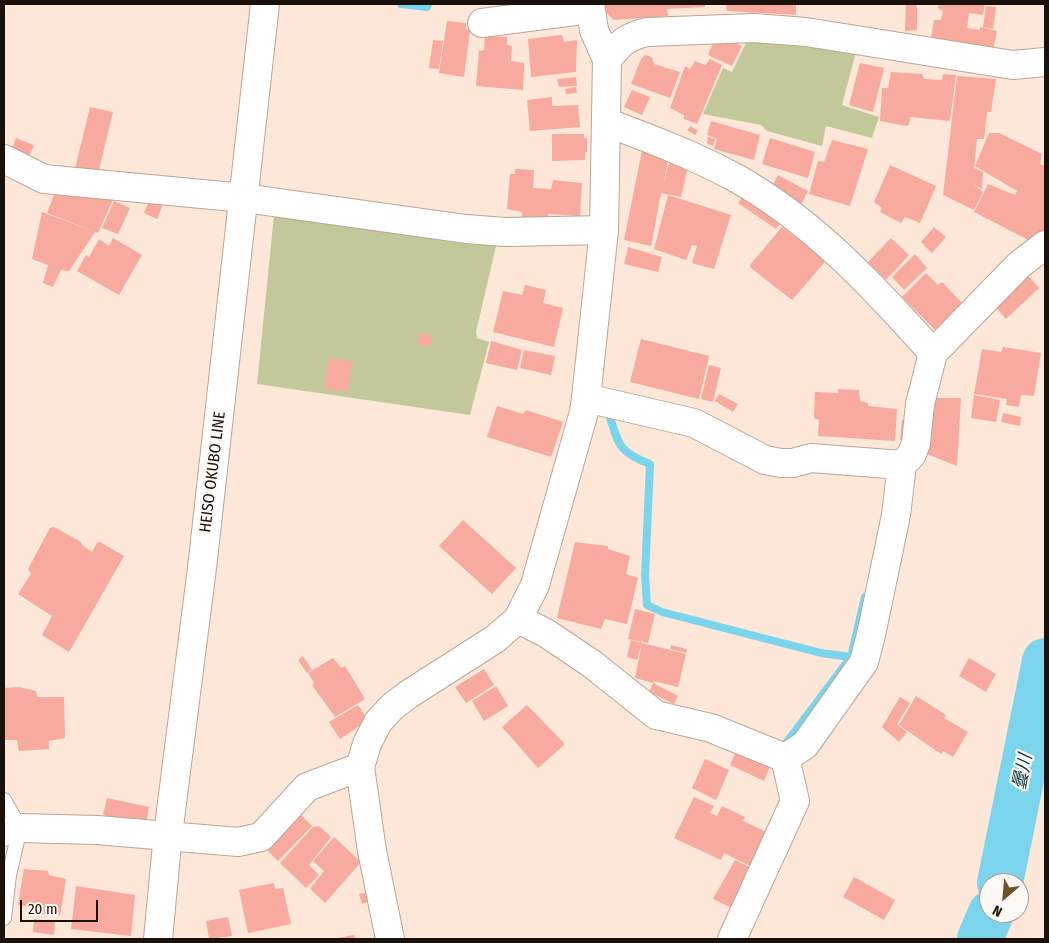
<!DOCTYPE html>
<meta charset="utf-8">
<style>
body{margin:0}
#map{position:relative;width:1049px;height:943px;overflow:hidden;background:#fce7d9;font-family:"Fira Sans Condensed",sans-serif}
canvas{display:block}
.frame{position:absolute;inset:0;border:5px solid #1a110b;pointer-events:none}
.north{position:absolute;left:979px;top:873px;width:50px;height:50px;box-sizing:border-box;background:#fdf8f4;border:1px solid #a29c97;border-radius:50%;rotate:207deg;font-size:14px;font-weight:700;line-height:20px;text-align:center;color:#1a110b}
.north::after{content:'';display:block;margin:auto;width:18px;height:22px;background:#6c5324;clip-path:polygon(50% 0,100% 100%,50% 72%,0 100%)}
.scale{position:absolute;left:20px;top:900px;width:78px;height:22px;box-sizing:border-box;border:2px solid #1a110b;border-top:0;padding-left:6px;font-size:15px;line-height:18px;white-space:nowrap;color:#1a110b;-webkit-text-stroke:4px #fdf8f4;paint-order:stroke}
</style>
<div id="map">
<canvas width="1049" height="943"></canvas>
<div class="frame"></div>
<div class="north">N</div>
<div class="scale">20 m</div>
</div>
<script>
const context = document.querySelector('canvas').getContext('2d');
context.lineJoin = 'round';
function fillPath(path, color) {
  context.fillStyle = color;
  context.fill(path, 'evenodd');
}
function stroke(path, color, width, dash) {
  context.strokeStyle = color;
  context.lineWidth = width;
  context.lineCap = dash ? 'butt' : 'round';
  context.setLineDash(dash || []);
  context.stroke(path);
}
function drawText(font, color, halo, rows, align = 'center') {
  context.font = font + ' "Fira Sans Condensed","Noto Sans JP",sans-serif';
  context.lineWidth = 4.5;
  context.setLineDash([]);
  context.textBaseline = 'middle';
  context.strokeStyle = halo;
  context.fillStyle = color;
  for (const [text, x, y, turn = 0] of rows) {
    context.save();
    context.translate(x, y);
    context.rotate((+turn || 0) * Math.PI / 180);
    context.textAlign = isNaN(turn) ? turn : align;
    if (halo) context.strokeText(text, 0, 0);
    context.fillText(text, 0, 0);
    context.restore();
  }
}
fillPath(new Path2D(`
 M747 41 789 43 856 52 842 105 879 117 872 138 826 126 822 146 767 131 761 125 703 114 723 68 732 72Z
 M274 215 497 242 476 332 477 338 489 342 470 415 257 384Z`), '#c2c899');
stroke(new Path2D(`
 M401 4 427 7 428 4
 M607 409C619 442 615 451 650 464L645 575 647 605 662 612 821 653 851 657
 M784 746 851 657 865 597`), '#7ad5ec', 8);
stroke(new Path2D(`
 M1000 883 1045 661
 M980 939 991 913`), '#7ad5ec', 46);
fillPath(new Path2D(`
 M605 4H705V7L667 9 668 16 614 20 605 12Z
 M726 4H796V15L727 11Z
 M906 4H917V30L905 31Z
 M939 4H985L983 15 969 13 967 28 979 30 981 27 997 31 993 50 931 38 934 20H941L943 11 938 8Z
 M986 6 996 7 993 29 983 27Z
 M447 21 466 23V29L470 30 464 77 439 73Z
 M562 35 564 42 577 40 576 72 531 77 528 39Z
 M485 36 507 37V45L512 46 511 61 524 63 523 90 476 86 479 51 484 50Z
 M433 40 443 41 439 69 429 68Z
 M728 40 742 46 732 66 708 55 714 41Z
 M645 55 652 57 654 64 680 72 670 98 631 84 641 59Z
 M710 59 722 65 697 124 684 119V115L670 108 685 66 690 69 695 61 705 65Z
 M860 63 884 68 873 112 849 105Z
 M891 72 922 74 924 79 942 80 943 74 956 75 950 121 910 117 909 125 906 126 880 121 882 88H888Z
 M957 76 996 79 991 112H987L984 139H977L974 168 983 172 982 189 973 184 983 192 974 210 943 195Z
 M576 77 577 86 559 87 557 79Z
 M576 87 577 93 566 94 565 89Z
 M632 90 650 97 642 115 624 107Z
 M552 97V106L578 105 580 127 530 131 527 100Z
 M90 107 113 112 98 174 75 169Z
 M711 121 760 135 754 160 714 149 717 139 707 135Z
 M691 126 698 131 695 135 687 130Z
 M989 133H999L1042 154 1040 164 1045 166V232L1036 244 974 212 988 184 1015 195 1017 191 975 166Z
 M552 134H584V138H587V152H585V160L552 161Z
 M708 137 715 139 713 146 707 144Z
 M16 138 34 145 30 155 12 149Z
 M770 138 815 152 808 178 762 164Z
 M832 140 868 149 850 206 809 194 818 161 824 162Z
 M643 146 670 151 663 187 671 154 690 157 681 197 661 193 651 246 624 240Z
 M890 165 936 186 920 223 905 217 901 223 880 212 882 208 874 202Z
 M515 169 534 170 533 188 551 189 553 180 582 183 580 216 548 214 547 223 522 221V212L507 209 510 174H515Z
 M778 175 808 191 800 207 770 190Z
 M54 195 114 197 98 233 47 213Z
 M668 195 731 215 714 269 692 263 697 246 692 245 686 260 654 249Z
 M743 196 782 221 776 229 738 203Z
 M114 201 130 208 118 234 102 228Z
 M148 204H163L157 219 144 213Z
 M42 212 95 232 69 271 61 270 53 287 43 283 48 265 32 259Z
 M782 227 824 259V263L792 300 751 268 750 265Z
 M934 227 946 237 932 253 921 242Z
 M113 238 142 255 119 295 77 271 86 255 89 257 99 239 109 246Z
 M891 238 909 255 886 280 868 262Z
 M628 247 662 257 658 272 624 264Z
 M915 254 927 268 904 290 892 277Z
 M926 273 938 285 942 282 965 306 938 333 902 297Z
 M1026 273 1039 288 1006 319 993 304Z
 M525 285 546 290 543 303 563 308 554 347 493 332 503 291 522 295Z
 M419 333 432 335 430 346 418 345Z
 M641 339 709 356 699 399 630 382Z
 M491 341 522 350 517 370 486 363Z
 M1003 347 1041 353 1034 396 1021 395 1019 407 1006 405 1007 399 974 394 982 349 1001 352Z
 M524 350 555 356 551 375 520 368Z
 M329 358 352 361 348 392 324 388Z
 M709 365 721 368 713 402 701 399Z
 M838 389 859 390 860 401 868 403V406L897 409 895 441 818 436 819 420 814 418 815 392 838 393Z
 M719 394 738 404 733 412 715 401Z
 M974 395 1000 400 996 422 971 418Z
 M930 398H961L957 466 927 454Z
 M497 406 523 414 526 410 563 422 551 457 487 437Z
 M1003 413 1021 417 1020 426 1001 422Z
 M902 420H910L908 440H900Z
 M463 520 516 568 492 594 439 546Z
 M54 527 81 542 82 545 92 552 97 543 100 542 124 556 69 652 42 635 52 616 18 594 31 574 28 569 50 528Z
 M575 542 608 546V549L630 556 626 574 638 578 627 624 605 619 601 629 557 618Z
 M635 609 655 614 648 643 643 642V638L642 642 628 639Z
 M631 640 642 643 637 660 627 657Z
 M642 643 686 654 678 687 654 681 653 683 678 696 674 704 649 692 653 683 635 678Z
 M671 645 687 649 686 653 670 649Z
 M303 656 312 670 307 673 298 660Z
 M333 658 341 668 345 666 365 699 335 717 312 685 314 683 308 673Z
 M969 658 996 674 986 692 959 676Z
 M484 669 494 685 466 703 455 687Z
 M496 686 508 706 484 721 472 701Z
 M19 687 36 691 37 697H64L65 738 49 741V749L19 751 17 740H4V688Z
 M916 696 946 715 944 718 968 732 953 757 943 751 941 754 899 725Z
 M900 697 910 703 897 724 907 732 899 742 882 727Z
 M358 705 368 720 340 739 329 722Z
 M527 705 563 742 564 745 538 768 502 727Z
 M737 749 771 764 764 781 730 765Z
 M705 759 729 770 716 800 692 788Z
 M694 797 714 806 710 813 717 816 722 806 745 817 743 821 771 834 754 868 724 853 721 860 674 838Z
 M107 798 149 807 145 830 111 820 103 814Z
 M299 813 312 826 278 861 266 849Z
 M319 826 331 837 309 865 319 875 306 888 280 863 313 827Z
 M334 837 361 862 325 903 310 889 324 871 313 861Z
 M735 860 755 870 736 910 713 899Z
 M24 869 48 871 49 875 66 879 60 916 32 912 33 908 18 905Z
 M854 877 895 900 884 920 843 897Z
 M274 883 275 889 283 888 291 924 248 933 239 890Z
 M76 886 135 895 131 936 71 929Z
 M368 892 372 900 362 904 359 894Z
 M228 917 232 936 209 939 206 921Z
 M34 919 55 922 54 935 33 932Z
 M354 935 355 939H337V938Z`), '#f7aa9d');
const lane = new Path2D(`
 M4 800 20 828 9 875 4 918`);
const street = new Path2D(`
 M590 4 594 30 607 60
 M482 23 590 9
 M608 123C651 139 693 155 734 177 812 220 874 287 933 353
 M4 159 44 179 244 198 466 229 505 232 604 230
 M586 398 694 423 765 460 781 463H793L811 458 902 465
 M518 619 546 633 592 664 656 715 711 728 785 758
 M4 832 20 828 97 830 238 842 261 837 307 787 360 767
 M732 939 795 801 785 758 805 745 864 662 871 635 896 515 902 465 912 454 916 443 920 404 933 353 1019 265 1045 245`);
const secondary = new Path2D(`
 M158 939 168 834 202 568 265 4
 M390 939 372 851 360 767 367 744 378 722 393 706 409 694 495 639 518 619 535 585 584 412 586 398 604 230 607 60C620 43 626 37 647 32L754 28 806 32 1013 65 1045 62`);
stroke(lane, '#bea595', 16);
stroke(street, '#bea595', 30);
stroke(secondary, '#bea595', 30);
stroke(lane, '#fff', 14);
stroke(street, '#fff', 28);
stroke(secondary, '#fff', 28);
drawText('16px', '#1a110b', '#fdf8f4', [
 ["HEISO OKUBO LINE",213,472,-83]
]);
drawText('italic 18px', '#05333d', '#fdf8f4', [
 ["曇川",1023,772,-79]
]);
</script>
